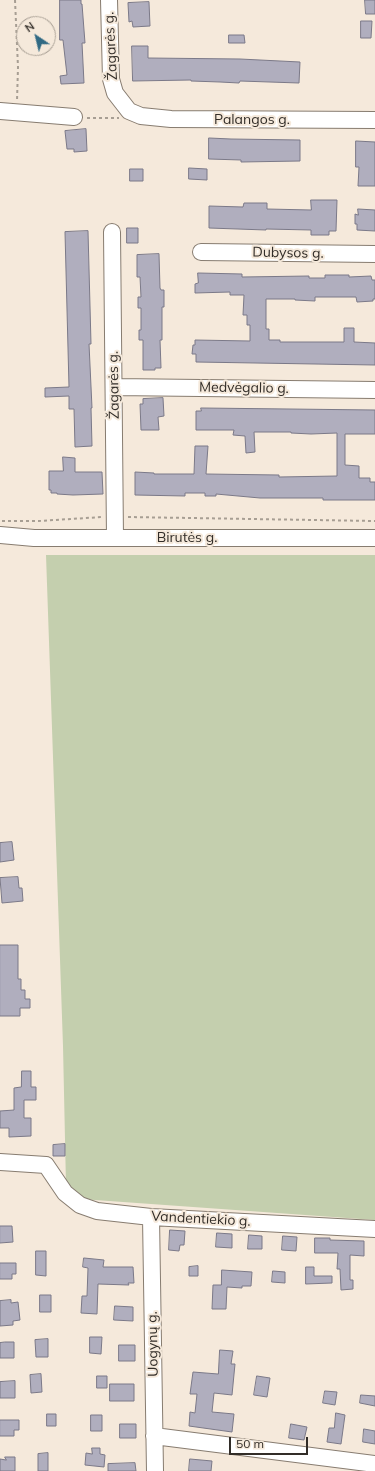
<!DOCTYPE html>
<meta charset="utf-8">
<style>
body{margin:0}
#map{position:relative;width:375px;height:1471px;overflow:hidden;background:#f5e9db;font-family:Mulish,sans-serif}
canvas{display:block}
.north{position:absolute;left:16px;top:16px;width:40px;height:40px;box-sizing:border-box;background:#f5e9db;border:1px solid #a79e93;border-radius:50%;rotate:325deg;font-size:11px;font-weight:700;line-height:16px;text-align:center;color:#322d28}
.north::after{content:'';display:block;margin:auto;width:14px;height:18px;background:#316a84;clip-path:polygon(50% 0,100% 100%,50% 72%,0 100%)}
.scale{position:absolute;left:229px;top:1437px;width:79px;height:18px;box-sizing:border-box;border:2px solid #322d28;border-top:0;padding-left:5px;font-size:12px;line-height:14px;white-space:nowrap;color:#322d28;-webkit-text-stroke:3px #f5e9db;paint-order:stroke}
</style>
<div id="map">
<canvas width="375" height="1471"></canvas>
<div class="north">N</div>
<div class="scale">50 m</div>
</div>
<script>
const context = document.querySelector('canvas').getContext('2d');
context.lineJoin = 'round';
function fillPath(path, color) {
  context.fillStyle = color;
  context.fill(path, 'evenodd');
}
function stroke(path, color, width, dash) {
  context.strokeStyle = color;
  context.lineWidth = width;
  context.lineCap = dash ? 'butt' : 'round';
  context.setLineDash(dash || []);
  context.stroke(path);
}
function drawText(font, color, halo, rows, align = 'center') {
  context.font = font + ' Mulish,sans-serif';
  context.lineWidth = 4;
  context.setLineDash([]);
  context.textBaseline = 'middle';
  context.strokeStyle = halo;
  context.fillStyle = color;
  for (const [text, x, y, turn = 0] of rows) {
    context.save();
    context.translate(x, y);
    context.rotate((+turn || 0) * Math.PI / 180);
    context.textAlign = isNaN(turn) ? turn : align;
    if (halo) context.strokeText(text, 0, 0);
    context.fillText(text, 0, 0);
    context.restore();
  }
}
fillPath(new Path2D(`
 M46 555H375V1220L81 1199 66 1186 63 1046Z`), '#c4cfae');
const building = new Path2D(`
 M60 0H81V4H82L85 43H82L84 83 61 84 60 76 67 75 63 40H60Z
 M365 0H375V14H366Z
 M149 2 150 26 133 27 132 21 129 22 128 3Z
 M361 21H372L371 38H361Z
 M229 35H244L245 43H229Z
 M132 46H148V58L240 59 300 62 299 83 240 81 239 83 220 82 191 81V80L133 81Z
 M86 129 87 151 74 152V149H67L65 131Z
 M209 138 231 139 300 140V161L241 162V160L209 159Z
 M356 141 375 142V186H358L359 167H356Z
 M189 168 207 169V180L189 179Z
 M130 169H143V181H130Z
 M311 200H337L336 231H329V235H311V230L266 229V230L209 228V206L243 207 244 203H267V209L311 210Z
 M358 209 375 210V231L357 230V224H355V214L358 215Z
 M127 228H138V243H127Z
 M88 231 91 344H89L92 408H91L92 446 75 447 74 409H69V396L45 397V388L69 387 65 232Z
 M159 254 160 288 161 290H164V307H162V340H160L161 368H155V370H143V340H139V330H141V308H138V297H141L140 277H137V255Z
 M198 273 242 274V277L309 276V278H325V275H349V277L371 276 372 280H375V299H373V301L357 302 356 297H315V301L295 300V299H266V329H269V340H280V342H344V328H354V342L375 343V365L196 362V354H192L193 345H195V340L250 341V325H247V315H243L244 295H230V292L195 293V284L198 283Z
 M163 398 164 416 158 417 159 430H141L140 404H143V399Z
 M201 408 375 410V434H345V465L359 466V478H370V482H375V500H323V498H260L216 494V496H205V493H185V496L135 495V472L154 473V474H194L195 446H208L206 474 279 475V477L337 476V433L311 434 291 433V432H254L255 452 246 453 245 436 233 435 234 430H196V411H201Z
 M63 457 75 458V472H102L103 494 73 495 57 494V493H51V490H49V471H63Z
 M12 842 14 860 0 862V843Z
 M18 877 19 888H22L23 901 2 903 0 878Z
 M0 945H18V979H21V990H25V999H30V1008H20V1016H0Z
 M22 1071H31V1087H36V1100H24V1118H31V1136L9 1137V1128H0V1111L14 1110V1088L21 1087Z
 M65 1144V1156H53V1145Z
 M0 1226H12L13 1242 0 1243Z
 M170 1230 185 1231 184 1245H180L179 1251 169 1250Z
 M217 1233 232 1234V1248L216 1247Z
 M249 1235 262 1236V1249H248Z
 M283 1236 297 1237 296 1251 282 1250Z
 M315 1238H330V1240L364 1241V1256L350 1255V1280H353V1289L341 1290 340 1269H337L338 1253H315Z
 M36 1251H46V1276L36 1275Z
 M84 1258 104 1260 103 1267H133L134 1283H128L129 1285 98 1284 97 1314 81 1313 82 1296H87L88 1268 83 1267Z
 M0 1263H16V1274H12V1279H0Z
 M198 1266V1276H189V1267Z
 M306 1267H314V1276H332V1283L306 1284Z
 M222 1270 252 1272 251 1286H242V1288L227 1287 226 1309H212L213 1285H221Z
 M273 1271 285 1272V1283L272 1282Z
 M40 1295H51V1312H40Z
 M11 1300V1303L18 1302 20 1320 13 1321V1325L0 1326V1301Z
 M115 1306 133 1307V1321L114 1320Z
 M90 1337H102L101 1354 90 1353Z
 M48 1339V1357H36L35 1340Z
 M5 1342H14V1358H0V1343Z
 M119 1345H135V1361H119Z
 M220 1350 233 1351 231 1364H235L232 1395 214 1393 212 1412 234 1414 232 1432 189 1426 190 1412 195 1413 197 1394H190L193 1372 218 1374Z
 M41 1374 42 1392 31 1393 30 1375Z
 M97 1376H107V1388H97Z
 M257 1376 270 1378 267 1397 254 1395Z
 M15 1381V1398H0V1382Z
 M110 1384H134V1401H110Z
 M325 1391 337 1392 335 1405 323 1403Z
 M361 1395 375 1396V1406L360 1403Z
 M336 1413 345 1415 341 1444 327 1442 329 1428H334Z
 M47 1414H56V1426H47Z
 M91 1415H102V1431H91Z
 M0 1420H19V1430H14V1436H0Z
 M120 1424H136V1438H120Z
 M291 1424 307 1427 304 1440 289 1438Z
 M364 1429 375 1431V1444L363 1442Z
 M92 1448H100V1454L105 1455 104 1467 85 1465 86 1453 92 1454Z
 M48 1453V1471H38V1454Z
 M5 1457H15V1471H0V1459L6 1460Z
 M190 1459 212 1461 211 1471H189Z
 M135 1463 136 1471H108V1464Z`);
fillPath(building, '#b0aebe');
stroke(building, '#7b7988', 1);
const minor = new Path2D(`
 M109 0 111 79 115 93 129 111 141 116 171 119 375 120
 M0 111 74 117
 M112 232 115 538
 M201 252 375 254
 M114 387 375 390
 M0 535 34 538H375
 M0 1162 46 1165 65 1193 80 1205 97 1211 151 1217 375 1229
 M151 1217 155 1471
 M154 1436 375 1464`);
stroke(minor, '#877c70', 18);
stroke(new Path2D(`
 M15 0 18 67 17 101
 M87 118H119
 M128 517 375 521
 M2 521H39L102 517`), '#a79e93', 2, [3, 3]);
stroke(minor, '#fff', 16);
drawText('14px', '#322d28', '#f5e9db', [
 ["Žagarės g.",111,46,-93],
 ["Palangos g.",252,120],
 ["Dubysos g.",288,253,1],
 ["Žagarės g.",114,385,-91],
 ["Medvėgalio g.",244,388,1],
 ["Birutės g.",187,538],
 ["Vandentiekio g.",201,1219,3],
 ["Uogynų g.",153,1344,-91]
]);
</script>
